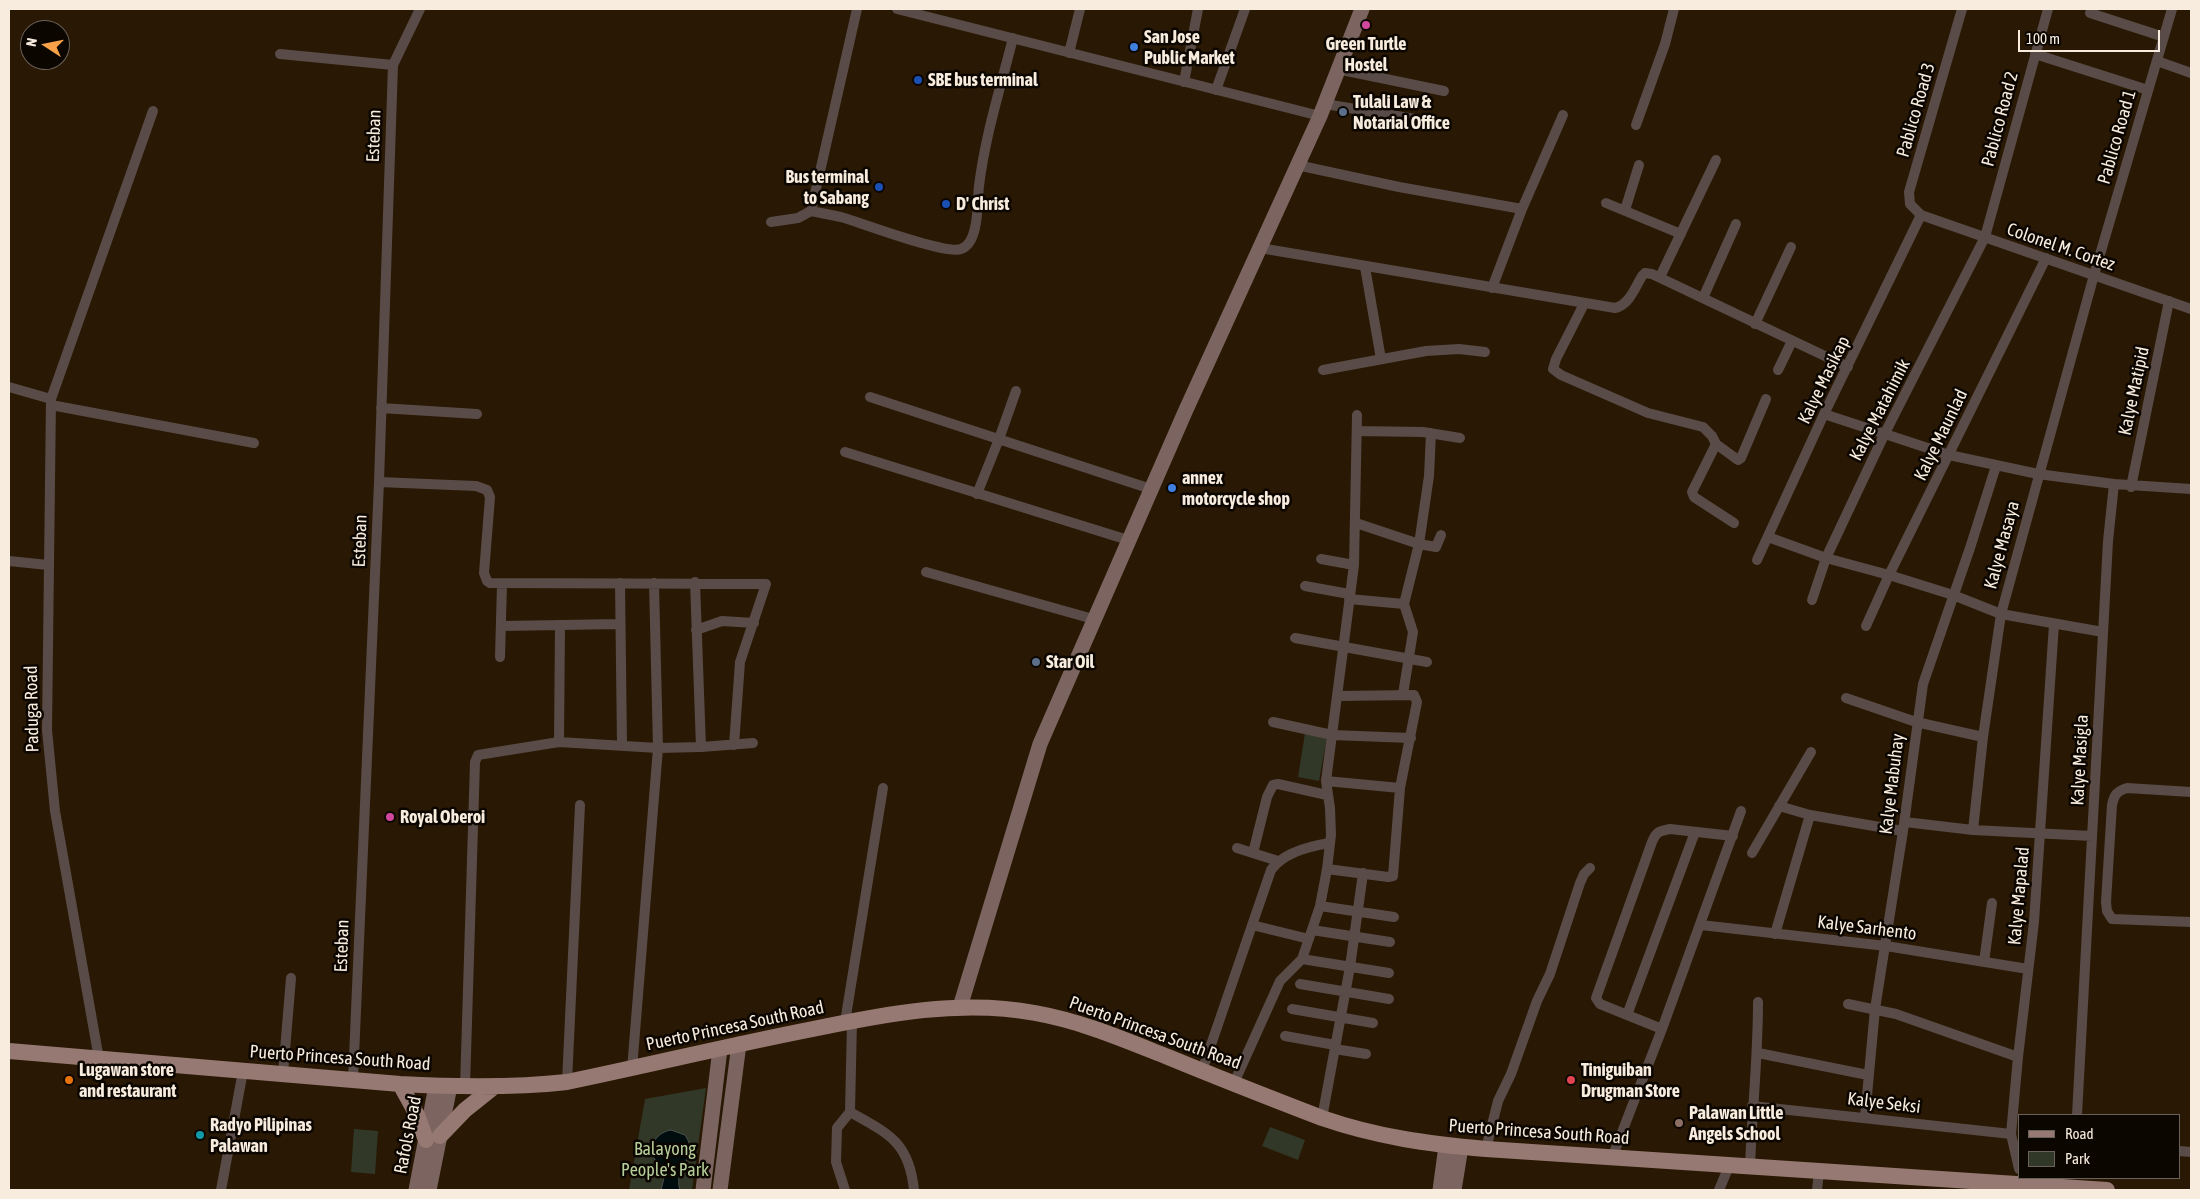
<!DOCTYPE html>
<style>
body{margin:0}
#map{position:relative;width:2200px;height:1199px;overflow:hidden;background:#291803;font-family:"Asap Condensed",sans-serif}
canvas{display:block}
.frame{position:absolute;inset:0;border:10px solid #f8ecde;pointer-events:none}
.legend{position:absolute;left:2018px;top:1114px;width:162px;height:65px;box-sizing:border-box;background:#0c0601;border:1px solid #6a6259;margin:0;padding:6px 9px;list-style:none;font-size:15px;color:#f8ecde}
.legend li{display:flex;align-items:center;gap:10px;height:25px}
.legend b{width:25px;border:1px solid #6a6259}
.north{position:absolute;left:20px;top:20px;width:50px;height:50px;box-sizing:border-box;background:#0c0601;border:1px solid #6a6259;border-radius:50%;rotate:281deg;font-size:14px;font-weight:700;line-height:20px;text-align:center;color:#f8ecde}
.north::after{content:'';display:block;margin:auto;width:18px;height:22px;background:#f7a248;clip-path:polygon(50% 0,100% 100%,50% 72%,0 100%)}
.scale{position:absolute;left:2018px;top:30px;width:142px;height:22px;box-sizing:border-box;border:2px solid #f8ecde;border-top:0;padding-left:6px;font-size:15px;line-height:18px;white-space:nowrap;color:#f8ecde;-webkit-text-stroke:4px #0c0601;paint-order:stroke}
</style>
<div id="map">
<canvas width="2200" height="1199"></canvas>
<div class="frame"></div>
<ul class="legend">
<li><b style="height:6px;background:#967972"></b>Road</li>
<li><b style="height:14px;background:#313828"></b>Park</li>
</ul>
<div class="north">N</div>
<div class="scale">100 m</div>
</div>
<script>
const context = document.querySelector('canvas').getContext('2d');
context.lineJoin = 'round';
function fillPath(path, color) {
  context.fillStyle = color;
  context.fill(path, 'evenodd');
}
function stroke(path, color, width, dash) {
  context.strokeStyle = color;
  context.lineWidth = width;
  context.lineCap = dash ? 'butt' : 'round';
  context.setLineDash(dash || []);
  context.stroke(path);
}
function drawText(font, color, halo, rows, align = 'center') {
  context.font = font + ' "Asap Condensed",sans-serif';
  context.lineWidth = 5;
  context.setLineDash([]);
  context.textBaseline = 'middle';
  context.strokeStyle = halo;
  context.fillStyle = color;
  for (const [text, x, y, turn = 0] of rows) {
    context.save();
    context.translate(x, y);
    context.rotate((+turn || 0) * Math.PI / 180);
    context.textAlign = isNaN(turn) ? turn : align;
    if (halo) context.strokeText(text, 0, 0);
    context.fillText(text, 0, 0);
    context.restore();
  }
}
fillPath(new Path2D(`
 M1305 733 1327 736 1319 781 1298 777Z
 M706 1088 692 1190H629L645 1099Z
 M1270 1127 1305 1140 1298 1160 1262 1146Z
 M354 1129 378 1131 375 1174 351 1172Z`), '#313828');
const water = new Path2D(`
 M671 1130 685 1135C701 1158 672 1166 680 1190H661L666 1170C662 1166 657 1163 654 1158 648 1144 658 1132 671 1130Z`);
fillPath(water, '#000d0f');
stroke(water, '#4a504d', 1);
stroke(new Path2D(`
 M857 9 811 211C821 213 831 215 841 217 862 223 945 255 961 249 980 243 977 200 979 186 985 136 1001 86 1013 38
 M897 9 1320 116
 M1962 9 1909 192 1910 204 1921 215 2191 309
 M2090 13 2164 37
 M1069 53 1080 9
 M280 54 393 65
 M2035 54 2148 90
 M2157 61 2191 73
 M1337 69 1444 91
 M1184 82 1198 9
 M1216 90 1245 9
 M1325 104 1445 124
 M1636 125 1665 44 1674 9
 M1297 165 1399 187 1522 209
 M1606 203 1681 234
 M1625 210 1639 165
 M771 222 798 218 811 211
 M1260 248 1615 308C1629 305 1635 288 1642 276L1645 273 1652 274 1848 367
 M1365 267 1381 359
 M1660 277 1716 160
 M1492 288 1522 209 1563 115
 M1703 298 1736 224
 M1584 304 1556 359 1553 369 1561 375 1648 413 1703 427 1712 436 1716 444 1738 460 1741 458 1766 399
 M1755 324 1791 247
 M1323 370 1426 351 1459 349 1485 352
 M1778 370 1792 341
 M9 387 51 399
 M870 397 1151 489
 M51 405 254 443
 M381 408 477 414
 M1824 414 1949 455 2038 474 2114 484
 M1357 431 1423 432 1460 438
 M1716 444 1692 492 1694 497 1734 523
 M845 452 1128 540
 M379 482 476 486 487 490 490 497 484 573 487 581 490 583 766 584 740 662 734 745
 M2131 487 2169 301
 M977 494 999 439 1016 391
 M1356 523 1419 544 1436 547 1441 535
 M1768 537 1826 558 1889 575 1953 595 2001 614 2103 632
 M1321 559 1354 565
 M1757 560 1824 414 1921 215
 M9 561 48 565
 M926 572 1093 619
 M695 582 701 747
 M620 583 622 746
 M1305 586 1349 594
 M1349 599 1404 604
 M1812 600 1826 558 1884 435 1985 237 2048 9
 M502 626 620 624
 M1866 626 1889 575 2046 258
 M696 630 722 621 754 623
 M1295 638 1427 662
 M500 657 502 584
 M1403 694 1413 632 1404 604 1419 544 1429 476 1431 433
 M1846 698 1916 722 1983 737
 M1273 722 1332 735 1411 738
 M559 742 560 625
 M1326 781 1400 788
 M2191 792 2127 788C2117 791 2114 795 2112 805L2106 902 2107 911 2112 919 2191 922
 M1779 806 1810 815 1903 831
 M1905 822 1973 830 2092 836
 M1973 830 1983 737 2001 614 2094 275 2172 9
 M1237 848 1278 861
 M1253 853 1267 797 1273 785 1278 784 1327 795
 M1752 853 1811 752
 M1327 869 1388 877 1393 876 1400 788 1417 702 1414 695 1337 696
 M1320 906 1394 917
 M1252 925 1309 939
 M1701 925 1886 946 2028 969
 M1312 930 1390 942
 M1775 934 1810 815
 M1302 959 1389 973
 M1984 962 1992 903
 M1300 984 1389 999
 M1848 1004 1896 1014 2018 1057
 M1292 1009 1373 1023
 M1627 1015 1695 832
 M852 1021 850 1112C889 1134 909 1142 914 1190
 M845 1022 883 788
 M1662 1029 1600 1004 1596 998 1652 842C1656 832 1659 831 1670 829L1733 836
 M1285 1036 1335 1045
 M1335 1049 1366 1054
 M1758 1053 1868 1075
 M99 1059 55 811 47 730 51 399 153 111
 M632 1069 658 748 654 583
 M1202 1071 1271 870C1283 853 1310 846 1330 843
 M283 1074 291 978
 M353 1080 379 482 393 65 420 9
 M567 1082 580 805
 M1234 1083 1280 981 1302 959 1320 906 1327 869 1331 835 1330 808 1326 781 1354 565 1357 415
 M465 1087 475 762 478 755 559 742 658 748 701 747 753 743
 M1752 1106 2011 1134
 M2077 1115 2108 541 2114 484 2191 489
 M1865 1117 1875 1009 1903 831 1923 684 1970 548 1996 466
 M1322 1118 1350 967 1363 873
 M1486 1149 1498 1101 1511 1074 1537 1001 1550 974 1580 883 1584 874 1590 868
 M2179 1151 2191 1152
 M1612 1158 1662 1029 1741 811
 M1750 1167C1752 1112 1758 1058 1758 1002
 M2019 1169 2011 1134 2018 1057 2034 922 2054 624
 M221 1190 243 1071
 M845 1190 836 1162 837 1128 850 1112
 M1719 1190 1729 1166
 M1817 1190 1819 1172`), '#594b47', 10);
stroke(new Path2D(`
 M960 1007 1040 744 1185 412 1320 116 1362 9
 M416 1190 436 1086
 M429 1190 450 1086
 M703 1190 720 1049
 M720 1190 739 1044
 M1440 1190 1446 1146
 M1454 1190 1461 1147`), '#7c6560', 15);
stroke(new Path2D(`
 M9 1051 400 1084C456 1087 512 1088 567 1082 649 1065 731 1045 813 1029 885 1014 961 999 1035 1013 1081 1021 1125 1040 1168 1057 1219 1078 1270 1098 1322 1118 1377 1137 1428 1144 1486 1149L2107 1190
 M400 1084 417 1115 426 1140
 M440 1136 465 1110 495 1086`), '#967972', 16);
for (const [x, y, r, color] of [
 [1366,25,5,"#d1479c"],
 [1134,47,5,"#3f7fe0"],
 [918,80,5,"#1a4fb4"],
 [1343,112,5,"#5c6f8a"],
 [879,187,5,"#1a4fb4"],
 [946,204,5,"#1a4fb4"],
 [1172,488,5,"#3f7fe0"],
 [1036,662,5,"#5c6f8a"],
 [390,817,5,"#d1479c"],
 [69,1080,5,"#e8710a"],
 [1571,1080,5,"#e0444e"],
 [1679,1123,5,"#8d6e63"],
 [200,1135,5,"#0f9aa8"]
]) {
  const dot = new Path2D();
  dot.arc(x, y, r, 0, 2 * Math.PI);
  context.fillStyle = color;
  context.fill(dot);
  stroke(dot, '#0c0601', 2);
}
drawText('bold 18px', '#f8ecde', '#0c0601', [
 ["San Jose",1144,37],
 ["Public Market",1144,58],
 ["Green Turtle",1366,44,"center"],
 ["Hostel",1366,65,"center"],
 ["SBE bus terminal",928,80],
 ["Tulali Law &",1353,102],
 ["Notarial Office",1353,123],
 ["Bus terminal",869,177,"right"],
 ["to Sabang",869,198,"right"],
 ["D' Christ",956,204],
 ["annex",1182,478],
 ["motorcycle shop",1182,499],
 ["Star Oil",1046,662],
 ["Royal Oberoi",400,817],
 ["Lugawan store",79,1070],
 ["and restaurant",79,1091],
 ["Tiniguiban",1581,1070],
 ["Drugman Store",1581,1091],
 ["Palawan Little",1689,1113],
 ["Angels School",1689,1134],
 ["Radyo Pilipinas",210,1125],
 ["Palawan",210,1146]
], 'left');
drawText('18px', '#f8ecde', '#0c0601', [
 ["Pablico Road 3",1916,110,-74],
 ["Pablico Road 2",2000,119,-75],
 ["Esteban",374,136,-88],
 ["Pablico Road 1",2117,137,-74],
 ["Colonel M. Cortez",2061,247,19],
 ["Kalye Masikap",1824,380,-64],
 ["Kalye Matipid",2134,391,-78],
 ["Kalye Matahimik",1880,410,-63],
 ["Kalye Maunlad",1941,435,-64],
 ["Esteban",360,541,-88],
 ["Kalye Masaya",2002,545,-75],
 ["Paduga Road",32,709,-91],
 ["Kalye Masigla",2080,760,-87],
 ["Kalye Mabuhay",1892,784,-83],
 ["Kalye Mapalad",2019,896,-85],
 ["Kalye Sarhento",1867,928,7],
 ["Esteban",342,946,-88],
 ["Puerto Princesa South Road",735,1026,-12],
 ["Puerto Princesa South Road",1155,1033,20],
 ["Puerto Princesa South Road",340,1058,4],
 ["Kalye Seksi",1884,1103,7],
 ["Puerto Princesa South Road",1539,1132,4],
 ["Rafols Road",408,1135,-79]
]);
drawText('18px', '#b5ce9a', '#0c0601', [
 ["Balayong",665,1149],
 ["People's Park",665,1170]
]);
</script>
